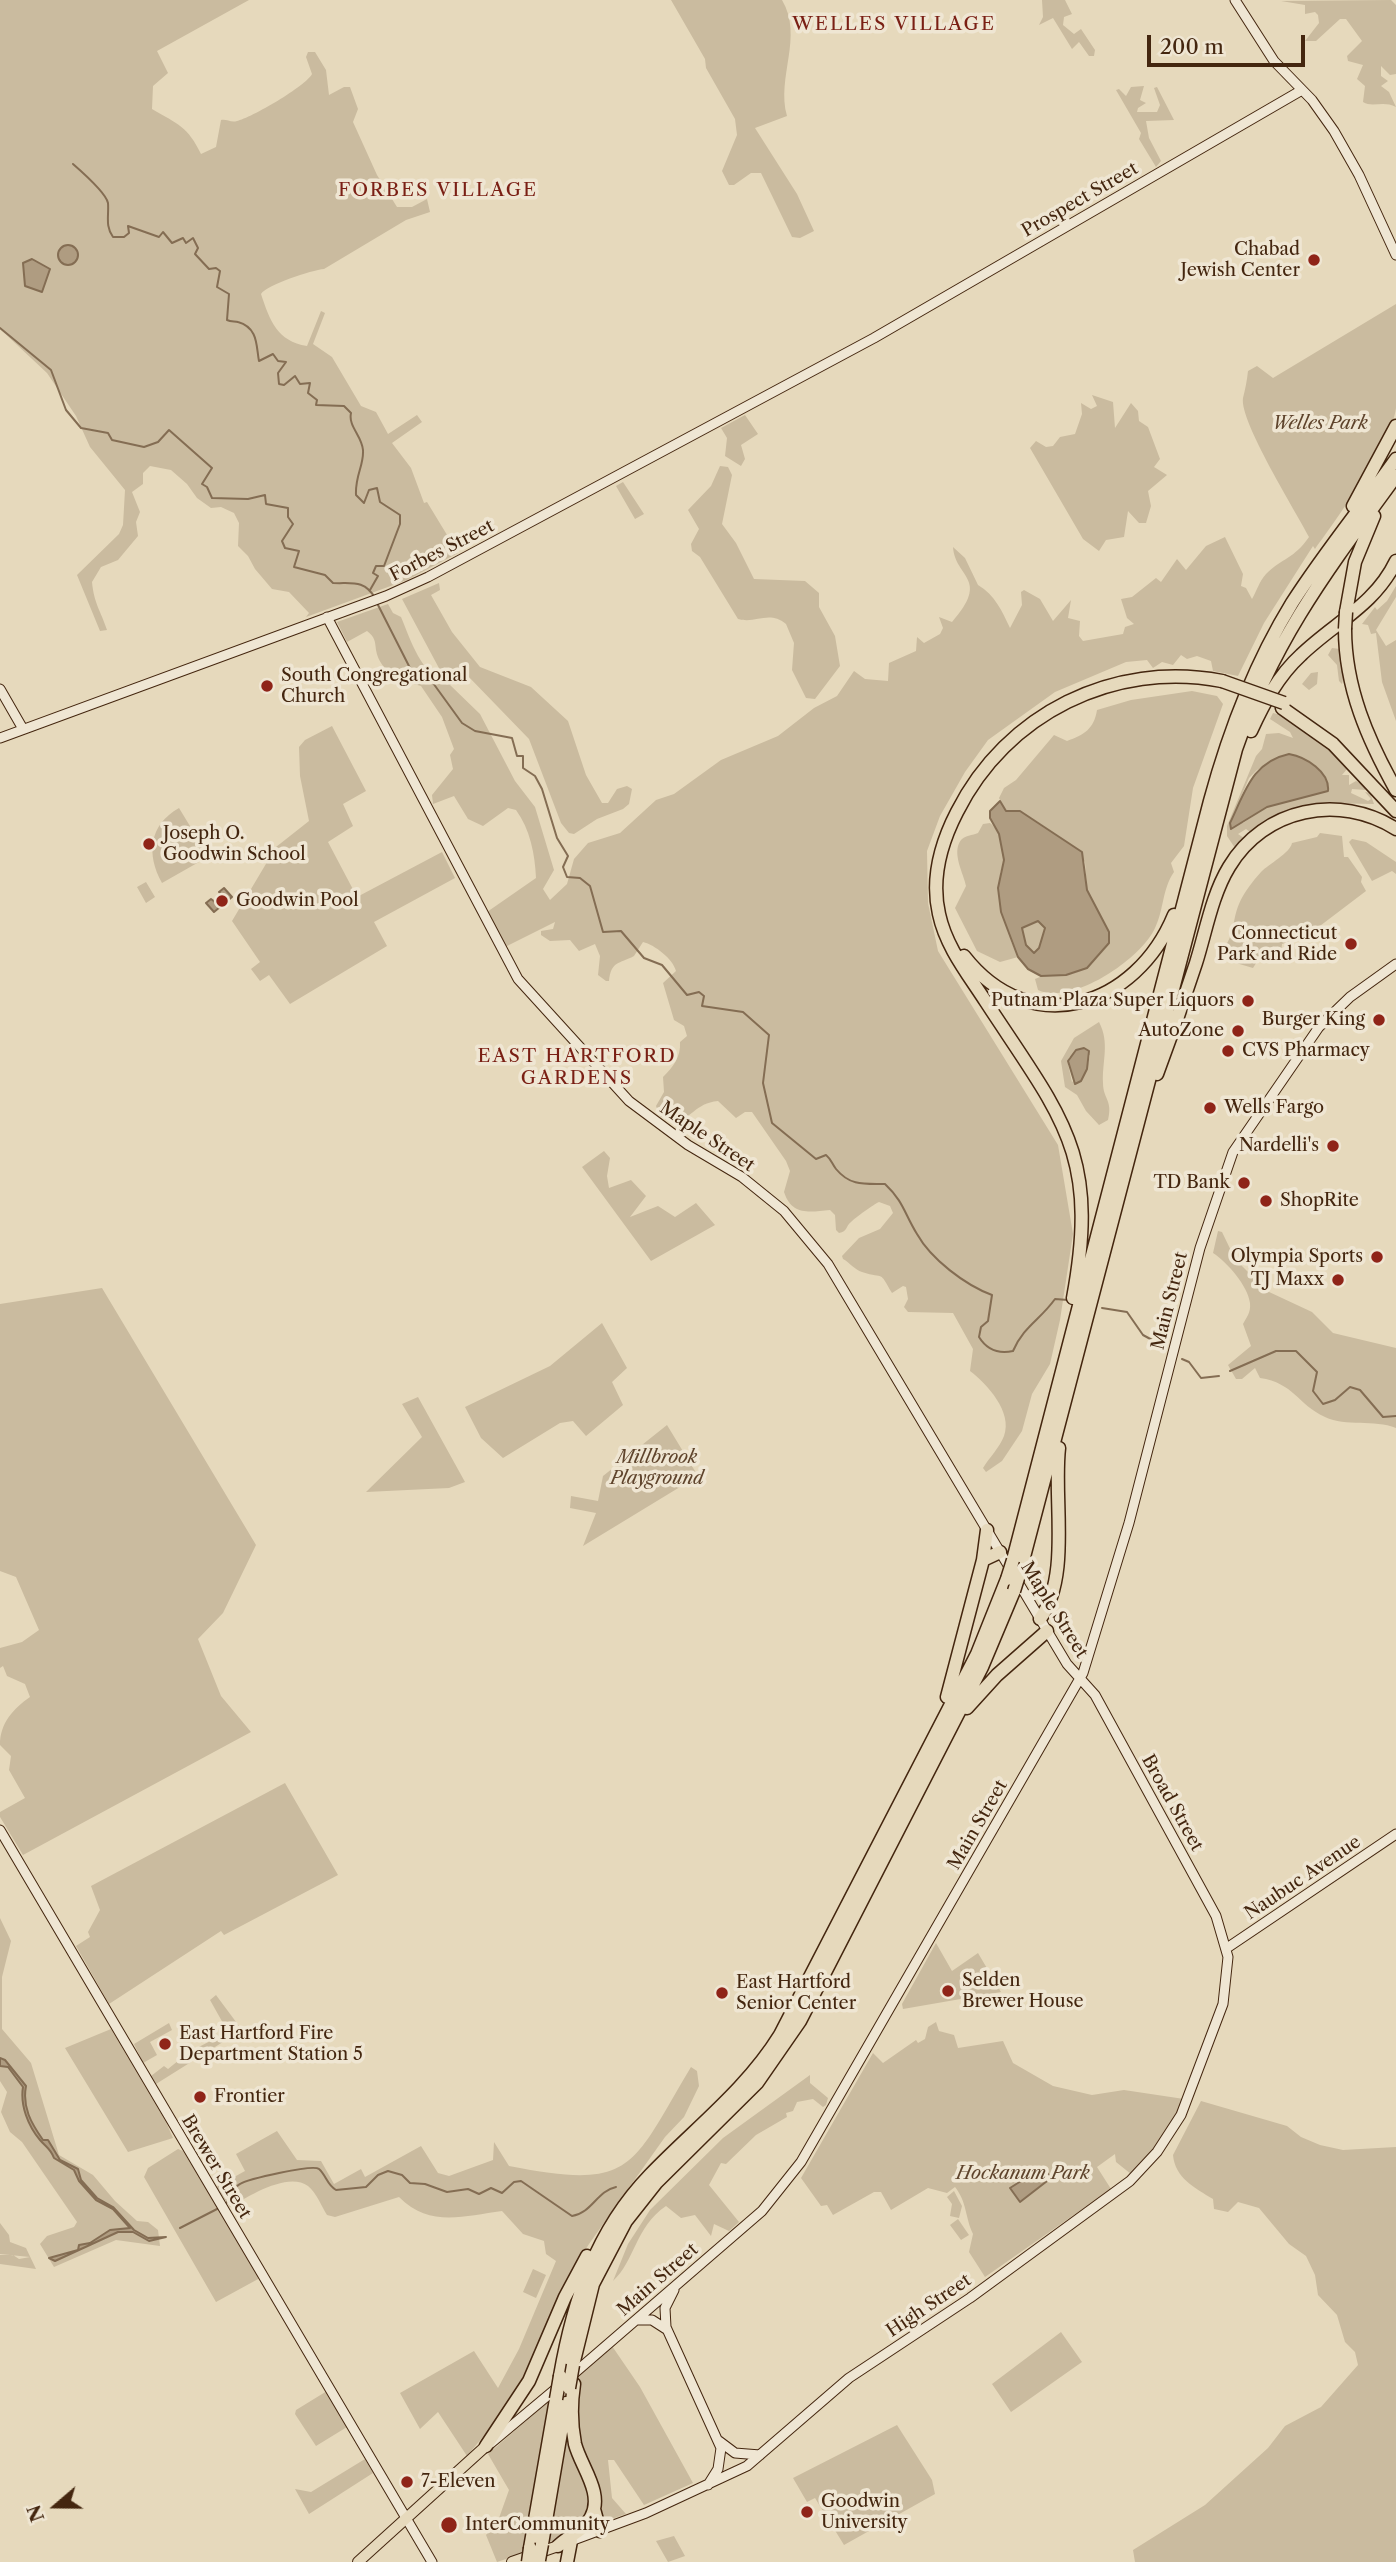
<!DOCTYPE html>
<style>
body{margin:0}
#map{position:relative;width:1396px;height:2562px;overflow:hidden;background:#e6d9bc;font-family:"Libre Caslon Text",serif}
canvas{display:block}
.north{position:absolute;left:21px;top:2471px;width:70px;height:70px;-webkit-text-stroke:5px #efe6d3;paint-order:stroke;rotate:250deg;font-size:19px;font-weight:700;line-height:28px;text-align:center;color:#44260f}
.north::after{content:'';display:block;margin:auto;width:24px;height:32px;background:#44260f;clip-path:polygon(50% 0,100% 100%,50% 72%,0 100%)}
.scale{position:absolute;left:1147px;top:35px;width:158px;height:32px;box-sizing:border-box;border:4px solid #44260f;border-top:0;padding-left:9px;font-size:21px;line-height:24px;white-space:nowrap;color:#44260f;-webkit-text-stroke:5px #efe6d3;paint-order:stroke}
</style>
<div id="map">
<canvas width="1396" height="2562"></canvas>
<div class="north">N</div>
<div class="scale">200 m</div>
</div>
<script>
const context = document.querySelector('canvas').getContext('2d');
context.lineJoin = 'round';
function fillPath(path, color) {
  context.fillStyle = color;
  context.fill(path, 'evenodd');
}
function stroke(path, color, width, dash) {
  context.strokeStyle = color;
  context.lineWidth = width;
  context.lineCap = dash ? 'butt' : 'round';
  context.setLineDash(dash || []);
  context.stroke(path);
}
function drawText(font, color, halo, rows, align = 'center') {
  context.font = font + ' "Libre Caslon Text",serif';
  context.lineWidth = 7;
  context.setLineDash([]);
  context.textBaseline = 'middle';
  context.strokeStyle = halo;
  context.fillStyle = color;
  for (const [text, x, y, turn = 0] of rows) {
    context.save();
    context.translate(x, y);
    context.rotate((+turn || 0) * Math.PI / 180);
    context.textAlign = isNaN(turn) ? turn : align;
    if (halo) context.strokeText(text, 0, 0);
    context.fillText(text, 0, 0);
    context.restore();
  }
}
fillPath(new Path2D(`
 M0 0H249L157 51 168 73 153 86 152 109C178 124 188 127 201 154L216 147 221 120C227 119 231 123 237 121 251 118 306 86 312 74L306 57 308 52H315L326 70 329 95 344 87H350L358 109 353 122 377 175 397 207H412L427 199 430 212 406 220 324 269C312 270 266 285 261 294 270 321 277 341 307 346L321 311 325 313 313 344 332 357 361 406 376 412 388 434 417 415 422 422 392 443 411 468 424 503 427 502 458 553 407 580 306 617 309 613 289 592 272 589 255 569 248 556 238 546 239 523 234 513 221 507 211 508 197 498 187 484 171 470 150 466 143 473V484L132 492 140 512 136 522 138 536 118 560 101 567 92 582C94 604 101 611 107 630L100 631 77 575 119 534 123 525 125 490 90 447 76 416 47 373 0 329Z
 M671 0H782C804 37 776 77 787 116L755 128 797 194 814 231 800 238 792 237 761 173H751L734 185H729L722 171 737 135 735 119 706 68 705 59Z
 M1042 0H1065L1072 14 1064 17 1063 25 1074 34 1081 29 1095 50 1094 56H1089L1079 42 1072 49 1053 18 1039 25 1043 17Z
 M1391 0 1396 5V74L1390 75 1381 66V76L1388 81 1381 86 1389 92 1396 107C1383 100 1373 108 1363 102L1365 86 1357 79 1363 65 1348 61 1347 56 1362 41 1346 19H1340L1316 41H1305L1319 23 1318 15 1315 12 1305 14V5L1281 1Z
 M1144 86 1140 100 1146 103 1138 108 1137 112H1157L1160 105 1154 88 1157 87 1174 120 1146 121 1149 138 1161 161 1156 167 1139 139 1141 133 1116 90 1119 89 1126 96 1131 87Z
 M1396 304C1396 338 1396 374 1396 408 1392 442 1337 519 1315 549L1313 546 1264 623 1238 676 1213 671 1211 661 1197 656 1187 659 1181 655 1173 665 1162 662 1153 668 1147 660 1126 662 1055 692 988 740 965 772 940 816 927 851 928 903 938 951 1058 1145 1073 1234 1060 1320 1050 1364 1032 1394 1022 1431 1002 1461 986 1472 983 1468C989 1458 1000 1447 1004 1436 1013 1412 987 1384 970 1371L973 1349 953 1313 908 1312 904 1307 908 1299 906 1287 903 1286 892 1293C878 1269 886 1280 862 1272 855 1270 849 1262 843 1259L842 1256 859 1238 880 1229 893 1213 890 1206 879 1202C874 1204 855 1218 851 1222 845 1227 848 1231 839 1233L836 1230 835 1215 830 1210C809 1212 792 1216 784 1192L790 1171 786 1161 752 1112H745L736 1118 718 1101C695 1103 691 1120 672 1123L660 1116 656 1106 664 1092 663 1077C673 1067 681 1057 680 1042L687 1036 684 1026 674 1020 663 983 676 971C673 959 655 945 643 942L634 956C619 964 611 961 609 981H606L598 975 600 956 595 944 579 951 570 940 550 941 541 935V931L553 929 555 922 505 947 487 912 536 878C535 854 530 829 516 810L508 808 483 826 468 819 454 796 433 804 432 795 453 769 450 755 454 749 442 717 421 686C403 681 380 673 376 650 375 641 375 637 367 631L347 642 337 622 388 604 393 613 401 617C411 641 421 674 448 685L402 599 439 583 440 590 431 595 452 632 480 667 531 687 568 721 586 775 602 803H608L617 789 627 786 632 789 629 804 623 809 597 819 574 834 569 833 561 823 529 739 466 674 450 685 480 714 515 781 535 807 554 870 543 889 550 900 567 884 574 859 588 843 620 833 656 800 674 794 721 760 778 736 814 708 837 696 854 671 865 679 888 681 889 663 916 651 917 637 924 643 940 634 943 628 939 617 952 622C991 578 955 578 953 547L965 558 978 585C995 595 1002 611 1010 628L1022 605 1021 592 1024 590 1040 599 1053 621 1071 600 1068 618 1080 621 1079 636 1083 641 1123 634 1125 627 1134 624 1127 618 1121 599 1132 597 1156 578 1161 582 1177 559 1186 570 1206 546 1225 537 1243 574 1241 586 1246 588 1252 599C1257 590 1259 582 1266 574 1282 558 1294 559 1309 537 1297 513 1239 421 1243 398 1245 390 1247 381 1248 371L1257 366 1273 378Z
 M1092 395 1113 402 1115 428 1131 403 1138 411 1139 421 1148 427 1160 459 1154 467 1167 475 1148 491 1151 506 1146 523H1139L1128 511 1124 537 1106 540 1099 551 1083 539 1030 448 1036 441 1046 447 1053 446 1060 437 1075 434 1082 414 1081 403 1091 409 1097 406Z
 M745 415 758 434 741 445 745 459 741 466 725 456 727 438 721 428Z
 M720 466 728 467 732 475 722 524 736 543 754 579 805 581 819 593V607L835 636 840 666 815 699 806 698 792 670 794 643 786 624C769 610 756 624 738 619L700 557 692 551 691 544 699 529 688 510 711 486Z
 M623 482 644 514 635 519 616 486Z
 M1396 586V597L1376 630 1386 646 1396 640V721L1382 682 1376 633 1371 634 1368 625 1362 624 1375 607 1377 610 1387 601Z
 M1332 648 1340 649 1344 675 1342 684 1339 681 1337 665 1328 655Z
 M1311 673 1318 672 1317 684 1309 690 1302 684Z
 M1192 691 1217 696 1223 704 1193 788 1184 846 1171 863 1174 872C1162 889 1164 910 1155 928 1141 959 1072 1006 1038 990L1035 979C1045 974 1053 976 1063 975 1084 974 1098 959 1109 943L1087 890 1085 862C1068 845 1031 809 1006 811L999 798 1004 788 1016 780 1054 735 1067 741C1084 735 1094 729 1097 710L1131 700Z
 M1273 713C1293 716 1337 752 1347 769L1342 775H1349V785L1356 781 1365 786V790L1352 789 1351 793 1368 801 1371 799 1365 792 1370 793 1374 804 1319 803 1305 806 1269 819 1250 832 1246 829 1238 834 1244 838 1235 848 1227 836V826L1256 756 1262 749 1266 734 1279 733 1293 738 1290 732 1270 719ZM1284 755C1303 757 1330 769 1328 791L1267 807 1243 823H1230L1249 778 1257 770Z
 M332 726 366 791 343 804 353 826 328 842 357 897 442 852 455 878 374 922 387 946 290 1004 269 975 260 981 251 969 260 962 232 921 276 847 309 821 300 776 299 747 305 740Z
 M179 808 207 854 206 858 162 883C146 854 149 825 179 808Z
 M990 823C1003 833 1007 860 1000 873L1011 941 1018 957 1000 962 977 951 955 908 966 886C964 874 951 853 961 840 964 836 973 835 978 833L983 824Z
 M1320 833 1342 836 1344 857H1348L1362 877 1361 882 1366 891 1308 935 1282 944 1281 953 1271 959 1258 960 1253 968 1226 960 1223 949C1235 935 1232 920 1239 904 1244 892 1253 881 1261 872 1269 864 1290 853 1292 843L1317 837Z
 M1352 839 1366 842 1396 862V874L1392 871 1372 881 1349 842Z
 M146 882 155 897 146 903 137 887Z
 M1038 921 1045 928 1039 948 1034 953 1026 945 1022 928Z
 M1099 1022C1110 1043 1102 1061 1103 1083 1103 1099 1113 1100 1108 1120L1099 1125 1086 1111 1077 1095 1065 1087 1061 1061 1074 1038ZM1090 1055 1087 1069 1072 1082 1068 1064 1069 1057Z
 M604 1151 610 1158 607 1176 609 1188 631 1180 646 1196 630 1217 658 1206 675 1217 696 1203 715 1225 651 1261 582 1167Z
 M1218 1231 1222 1232 1235 1259 1267 1291 1312 1312 1333 1333 1396 1348V1428C1374 1419 1346 1427 1325 1417 1297 1404 1294 1383 1260 1378L1255 1368 1242 1379H1236L1228 1365 1251 1346 1243 1324C1246 1318 1251 1313 1250 1303 1248 1286 1227 1262 1213 1253Z
 M102 1288 256 1545 223 1613 198 1639 221 1696 251 1732 23 1855 0 1817V1812L25 1798 9 1770 11 1756 0 1745C0 1723 13 1709 30 1697L25 1684 7 1676 3 1666 0 1668V1648L22 1642 39 1630 16 1577 0 1571V1304Z
 M602 1323 627 1368 612 1382 623 1405 586 1436 573 1421 560 1423 503 1458 481 1438 465 1407 550 1366Z
 M418 1397 465 1482 449 1488 366 1492 422 1437 402 1404Z
 M667 1425 698 1476 583 1546 596 1513 570 1508 571 1496 598 1501 603 1476Z
 M285 1783 338 1875 224 1935 221 1931 109 2004 76 1946 90 1937 88 1932 100 1910 91 1886Z
 M0 1918 11 1941 2 1977V2029L31 2063 59 2155 93 2175 115 2201 137 2221 148 2222 158 2230 160 2246 116 2240 54 2267 40 2244 47 2236 74 2227 77 2222 22 2142 10 2132 1 2112 7 2092 0 2081Z
 M936 1943 952 1971 978 1953 1001 1992 903 2009 902 2004Z
 M216 1995 242 2030 156 2084 151 2076 164 2066 168 2069 189 2052 228 2032 210 2000Z
 M936 2022 939 2031 954 2035 958 2048 1003 2041 1013 2063 1053 2086 1092 2095 1124 2090 1184 2099C1170 2128 1155 2153 1131 2174L1116 2162 1115 2154 1097 2167 1111 2189 985 2277 969 2252 973 2234C965 2217 967 2202 955 2187L947 2193 928 2188 891 2210 881 2192H874L833 2215 827 2205 821 2206 801 2178 873 2053 883 2063 916 2040 918 2043 925 2039 928 2027Z
 M169 2023 172 2030 150 2042 157 2055 143 2063 134 2044Z
 M111 2029 166 2122 173 2138 128 2152 65 2048Z
 M691 2067 697 2071 699 2086 684 2117 665 2137 589 2244 569 2276 511 2403 467 2456 438 2412 420 2429 400 2393 474 2351 498 2388 519 2349 556 2261 546 2254 544 2241 523 2234 502 2211C463 2216 430 2228 399 2197L335 2217 327 2215C322 2207 316 2192 308 2186 288 2171 247 2197 230 2207L216 2187 245 2171 236 2154 277 2131 297 2160 321 2161 334 2184 361 2169 365 2177 421 2146 438 2173 449 2176 493 2160 494 2142 509 2166C635 2191 631 2167 691 2067Z
 M810 2075V2083L828 2098 826 2105 823 2107 813 2099 797 2102 793 2111 786 2113 787 2117 756 2135 726 2164 721 2163 709 2185 739 2222 729 2231 714 2224 711 2236 695 2215 681 2218 666 2206C635 2227 635 2261 613 2281L628 2244 650 2210 723 2138Z
 M1201 2101 1287 2126 1301 2137 1320 2145 1343 2150 1396 2147V2562H1135L1133 2550 1205 2505 1268 2448 1285 2426 1321 2407 1358 2365 1355 2352 1345 2342 1337 2315 1318 2295 1315 2275 1306 2256 1289 2244 1259 2208 1238 2202 1228 2212 1214 2209 1213 2199C1195 2188 1175 2178 1173 2155Z
 M178 2149 183 2151 260 2278 216 2302 144 2177 148 2168Z
 M954 2191 962 2206 959 2218 950 2216 952 2204 947 2197Z
 M958 2219 969 2235 961 2240 950 2225Z
 M0 2223 9 2235 10 2242 26 2248 36 2269 0 2264V2255H13L19 2259 30 2257 0 2254Z
 M533 2269 546 2275 536 2298 523 2292Z
 M1061 2332 1082 2362 1011 2412 992 2384Z
 M612 2346 640 2387 693 2483 644 2505 614 2460H608L612 2498 626 2514 600 2523V2492L576 2427 578 2375Z
 M327 2391 347 2427 316 2446 295 2414 296 2410Z
 M550 2400 524 2553 497 2562 486 2535 499 2518 509 2490 488 2454Z
 M569 2423C584 2473 613 2519 548 2543Z
 M897 2425 932 2480 935 2494 844 2545 815 2498 807 2502 793 2478Z
 M365 2459 373 2473 309 2514 295 2489 311 2492Z
 M674 2536 685 2556 668 2562 656 2541Z`), '#cabb9f');
const water = new Path2D(`
 M58 255a10 10 0 1 1 20 0a10 10 0 1 1-20 0Z
 M32 259 50 269 42 292 25 286 23 263Z
 M1289 754C1306 757 1330 772 1328 791L1267 807 1231 829 1230 823C1245 792 1252 762 1289 754Z
 M1000 801 1006 811H1020L1082 852 1087 890 1109 932V943L1087 968 1066 975 1041 976 1028 969 1018 957 1001 912 998 888 1004 860 999 834 990 818V811ZM1038 921 1045 928 1039 948 1034 953 1026 945 1022 928Z
 M224 888 232 897 214 912 206 903 211 899 215 902 222 896 219 892Z
 M1084 1048 1089 1051 1087 1069 1081 1081 1075 1084 1068 1061 1076 1050Z
 M0 2058 5 2060 26 2086C22 2107 31 2123 43 2140H48L60 2160 78 2169 81 2180 97 2198 113 2207 134 2230 148 2238 166 2237 149 2241 133 2232H118L55 2261 49 2258 78 2250 79 2245 90 2243 110 2230 130 2228 113 2209 96 2200 79 2181 74 2170 54 2158C51 2149 46 2147 40 2140 28 2126 20 2105 23 2087L8 2067 0 2066Z
 M1043 2167 1051 2178 1020 2202 1010 2188Z`);
fillPath(water, '#af9c81');
stroke(water, '#846d53', 2);
stroke(new Path2D(`
 M73 164C81 171 106 193 108 203 109 216 105 226 113 237H124L129 233 128 226 159 237 163 232 172 243 183 238 186 243 193 238 198 248 195 254 209 269 216 268 220 271 217 287 229 294 227 320C231 322 235 321 238 322 259 328 256 347 259 361L273 354 278 361 286 362 278 373 279 384 284 385 295 376 300 384 310 383 308 393 317 400 316 405 344 406 351 413C348 426 362 436 363 450 364 466 355 475 356 495L364 503 369 490 377 488 380 502 400 515V524L384 566H376L373 573 378 576 370 590
 M0 328 51 370 66 410 81 428 108 433 112 440 144 447 158 442 169 430 212 468 202 484 207 487 212 498 248 499 265 495 266 504 288 508V517L293 524 282 541 285 548 299 551 294 567 325 575 333 583C351 584 364 579 375 598
 M377 603 411 670 433 683 462 723 475 731 512 738 517 756H523V768L535 776 542 789 557 838 568 856 563 867 567 877 580 878 590 886 603 932 621 931 644 958 662 965 687 995 699 992 704 996 702 1006 743 1012 769 1035 763 1083 772 1123 816 1159 826 1155C831 1159 832 1164 836 1169 850 1186 864 1184 885 1184 904 1202 904 1213 917 1234 931 1259 965 1285 992 1295L988 1321 981 1327 979 1337C987 1350 999 1354 1013 1351 1024 1326 1040 1320 1055 1299L1068 1300
 M1102 1308 1127 1312 1143 1335 1165 1347
 M1182 1359 1189 1362 1201 1378 1219 1376
 M1230 1371 1276 1351H1296L1317 1372 1313 1391 1323 1404 1335 1400 1350 1387 1360 1390 1383 1417 1396 1416
 M224 2205C232 2200 233 2187 240 2184 248 2179 313 2164 319 2169 326 2175 327 2185 336 2190L366 2187 378 2175 388 2171 402 2175 410 2183 425 2184 447 2192 468 2189 479 2194 491 2188 502 2193 514 2182 521 2181 572 2216C592 2213 597 2191 616 2187
 M180 2228 219 2208`), '#846d53', 2);
const secondary = new Path2D(`
 M1235 0 1274 61 1312 100 1334 131 1359 175 1396 255
 M327 617 518 979 629 1101 688 1145 742 1177 784 1211 828 1264 1067 1664 1095 1695 1216 1916 1228 1957 1223 2004 1181 2115 1157 2152 1130 2181 970 2298 849 2378 747 2466 646 2513 568 2542
 M0 689 23 729
 M0 738 386 596 428 577 874 338 1302 90
 M0 1830 432 2562
 M1227 1948 1396 1834
 M674 2290 665 2308 666 2327 721 2448 718 2469 708 2485
 M637 2320H652L666 2329
 M571 2376 762 2211 801 2162 1083 1673 1129 1523 1200 1248 1233 1152 1319 1027 1350 997 1396 964
 M719 2441 735 2453 760 2455
 M491 2443 558 2387`);
const primary = new Path2D(`
 M358 2562 486 2446
 M512 2562 558 2546`);
const highway = new Path2D(`
 M1353 506 1396 426
 M1346 612 1355 562 1374 516
 M1345 629C1345 688 1368 740 1396 790
 M1282 708 1333 744 1396 811
 M1251 731C1264 703 1278 676 1301 655 1334 623 1375 605 1396 561
 M964 956C1031 1042 1136 1007 1174 915
 M1157 1074C1171 1037 1184 1000 1196 963 1206 931 1212 895 1229 867 1264 808 1339 793 1396 829
 M1073 1298C1100 1153 1062 1118 986 1002 968 974 946 947 939 914 931 879 941 843 957 812 1006 714 1114 660 1222 681
 M983 1560 1000 1552
 M1013 1560 1210 801C1229 731 1254 665 1292 603 1324 553 1362 507 1396 459
 M1020 1572 1236 749C1274 639 1329 568 1396 476
 M1040 1619C1071 1576 1053 1499 1059 1448
 M947 1697 983 1560 987 1530
 M967 1708 997 1675 1047 1631
 M573 2365 593 2284 626 2221 656 2183 757 2083 800 2021 982 1667 1014 1591
 M560 2376C573 2301 596 2231 650 2175 694 2129 746 2090 780 2035L977 1654 1007 1579
 M486 2446 529 2381 565 2297 587 2256
 M594 2509 600 2531
 M542 2544 566 2403
 M558 2546C569 2535 584 2531 591 2517 604 2493 581 2467 575 2444 571 2424 571 2404 574 2384
 M530 2548 556 2399
 M567 2562 571 2541`);
stroke(secondary, '#44260f', 11);
stroke(primary, '#44260f', 12);
stroke(highway, '#44260f', 15);
stroke(secondary, '#efe6d3', 9);
stroke(primary, '#e6d9bc', 10);
stroke(highway, '#e6d9bc', 12);
const highwayBridge = new Path2D(`
 M1345 629 1346 612
 M1222 681 1284 703
 M1007 1579 1013 1560
 M1014 1591 1020 1572
 M569 2388 573 2365
 M556 2399 560 2376
 M539 2560 542 2544
 M528 2562 530 2548`);
stroke(highwayBridge, '#44260f', 15, []);
stroke(highwayBridge, '#e6d9bc', 12);
for (const [x, y, r, color] of [
 [1314,260,7,"#8f2418"],
 [267,686,7,"#8f2418"],
 [149,844,7,"#8f2418"],
 [222,901,7,"#8f2418"],
 [1351,944,7,"#8f2418"],
 [1248,1001,7,"#8f2418"],
 [1379,1020,7,"#8f2418"],
 [1238,1031,7,"#8f2418"],
 [1228,1051,7,"#8f2418"],
 [1210,1108,7,"#8f2418"],
 [1333,1146,7,"#8f2418"],
 [1244,1183,7,"#8f2418"],
 [1266,1201,7,"#8f2418"],
 [1377,1257,7,"#8f2418"],
 [1338,1280,7,"#8f2418"],
 [948,1991,7,"#8f2418"],
 [722,1993,7,"#8f2418"],
 [165,2044,7,"#8f2418"],
 [200,2097,7,"#8f2418"],
 [407,2482,7,"#8f2418"],
 [807,2512,7,"#8f2418"],
 [449,2525,9,"#8f2418"]
]) {
  const dot = new Path2D();
  dot.arc(x, y, r, 0, 2 * Math.PI);
  context.fillStyle = color;
  context.fill(dot);
  stroke(dot, '#efe6d3', 2.5);
}
drawText('18px', '#44260f', '#efe6d3', [
 ["Prospect Street",1080,200,-30],
 ["Forbes Street",442,551,-27],
 ["Maple Street",707,1137,34],
 ["Main Street",1170,1301,-76],
 ["Maple Street",1054,1610,58],
 ["Broad Street",1172,1803,61],
 ["Main Street",978,1825,-60],
 ["Naubuc Avenue",1303,1878,-34],
 ["Brewer Street",216,2167,59],
 ["Main Street",658,2280,-41],
 ["High Street",929,2306,-34]
]);
drawText('18px', '#44260f', '#efe6d3', [
 ["Chabad",1300,250,"right"],
 ["Jewish Center",1300,271,"right"],
 ["South Congregational",281,676],
 ["Church",281,697],
 ["Joseph O.",163,834],
 ["Goodwin School",163,855],
 ["Goodwin Pool",236,901],
 ["Connecticut",1337,934,"right"],
 ["Park and Ride",1337,955,"right"],
 ["Putnam Plaza Super Liquors",1234,1001,"right"],
 ["Burger King",1365,1020,"right"],
 ["AutoZone",1224,1031,"right"],
 ["CVS Pharmacy",1242,1051],
 ["Wells Fargo",1224,1108],
 ["Nardelli's",1319,1146,"right"],
 ["TD Bank",1230,1183,"right"],
 ["ShopRite",1280,1201],
 ["Olympia Sports",1363,1257,"right"],
 ["TJ Maxx",1324,1280,"right"],
 ["Selden",962,1981],
 ["Brewer House",962,2002],
 ["East Hartford",736,1983],
 ["Senior Center",736,2004],
 ["East Hartford Fire",179,2034],
 ["Department Station 5",179,2055],
 ["Frontier",214,2097],
 ["7-Eleven",421,2482],
 ["Goodwin",821,2502],
 ["University",821,2523],
 ["InterCommunity",465,2525]
], 'left');
drawText('italic 18px', '#5f442c', '#efe6d3', [
 ["Welles Park",1320,424],
 ["Millbrook",657,1458],
 ["Playground",657,1479],
 ["Hockanum Park",1023,2174]
]);
context.letterSpacing = '2px';
drawText('19px', '#7a1f14', '#efe6d3', [
 ["WELLES VILLAGE",894,25],
 ["FORBES VILLAGE",438,191],
 ["EAST HARTFORD",577,1057],
 ["GARDENS",577,1079]
]);
context.letterSpacing = '0px';
</script>
